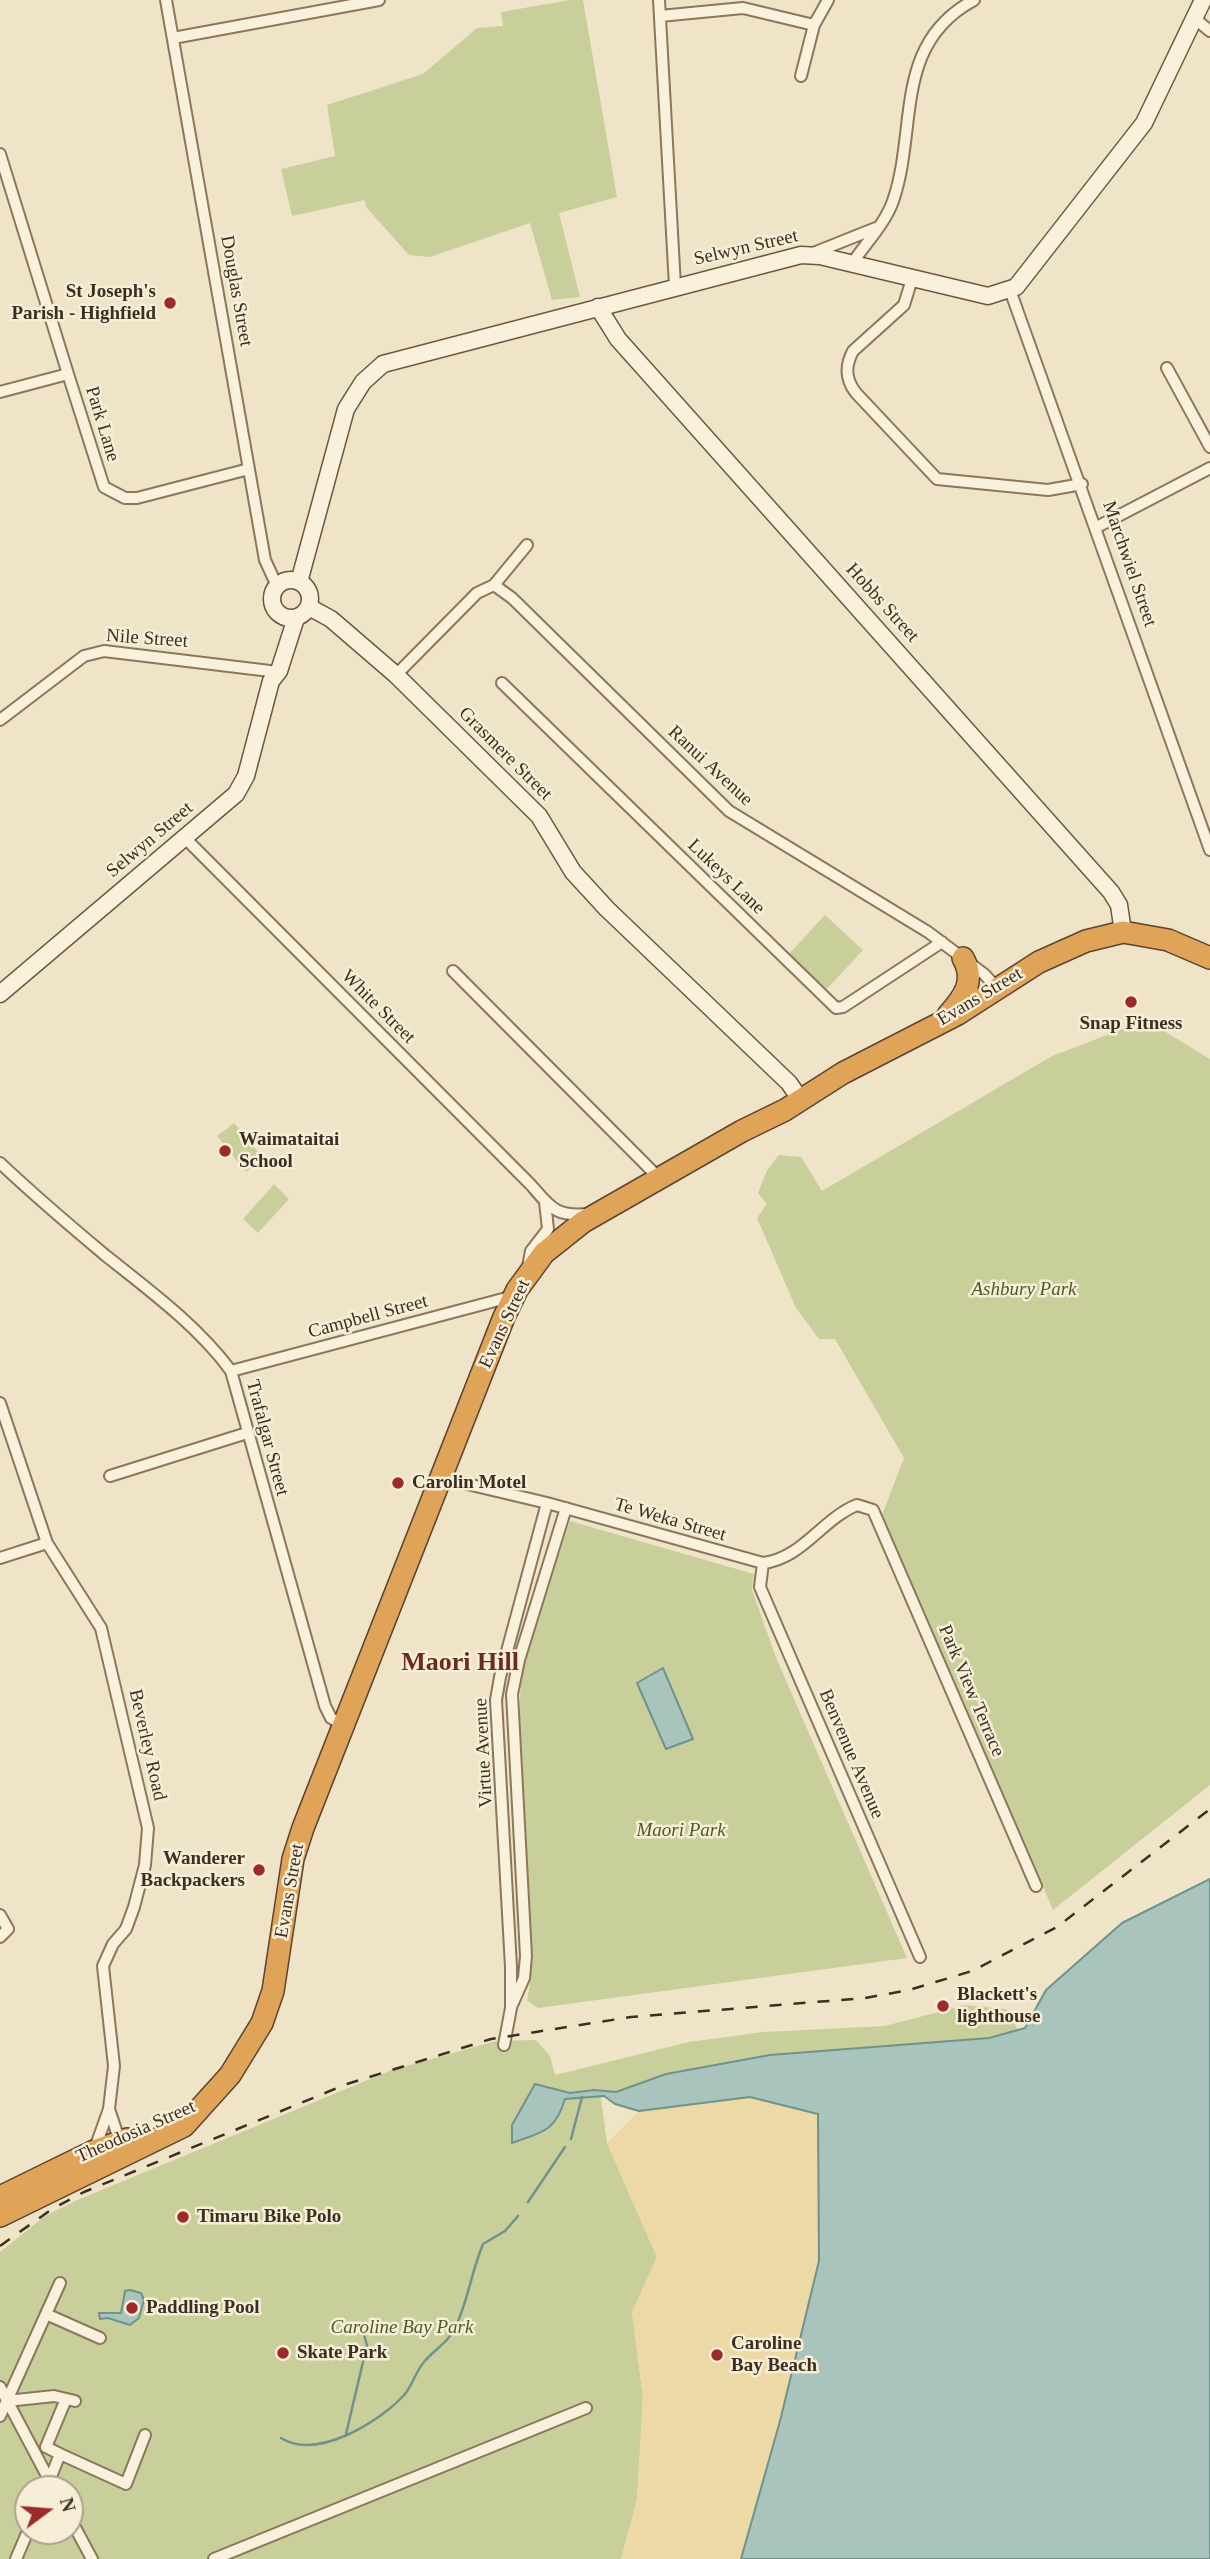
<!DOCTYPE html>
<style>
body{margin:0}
#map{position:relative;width:1210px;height:2559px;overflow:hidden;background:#f0e4c8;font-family:"Times New Roman",serif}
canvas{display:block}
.north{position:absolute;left:14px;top:2475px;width:70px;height:70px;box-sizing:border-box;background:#f7eed8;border:2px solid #ada18e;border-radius:50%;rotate:74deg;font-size:19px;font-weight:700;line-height:28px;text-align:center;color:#3d2e20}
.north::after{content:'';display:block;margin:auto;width:24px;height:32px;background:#9e2a2b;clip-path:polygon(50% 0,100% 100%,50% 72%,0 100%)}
</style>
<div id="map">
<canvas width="1210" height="2559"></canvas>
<div class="north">N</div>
</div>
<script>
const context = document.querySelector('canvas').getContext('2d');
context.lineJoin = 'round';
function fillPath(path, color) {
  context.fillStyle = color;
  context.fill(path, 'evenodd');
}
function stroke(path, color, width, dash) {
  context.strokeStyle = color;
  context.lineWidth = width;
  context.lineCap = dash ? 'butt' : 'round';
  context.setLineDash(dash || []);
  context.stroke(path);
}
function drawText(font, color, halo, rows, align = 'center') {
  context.font = font + ' "Times New Roman",serif';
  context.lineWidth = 5;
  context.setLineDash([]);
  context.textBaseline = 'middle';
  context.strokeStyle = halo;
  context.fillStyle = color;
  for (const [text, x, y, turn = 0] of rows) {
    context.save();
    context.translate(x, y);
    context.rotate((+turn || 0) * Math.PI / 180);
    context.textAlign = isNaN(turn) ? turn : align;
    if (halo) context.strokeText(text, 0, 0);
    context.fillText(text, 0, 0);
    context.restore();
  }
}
fillPath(new Path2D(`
 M570 0H583L617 197 559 213 580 297 552 300 530 223 430 257 409 255 366 207 365 200 292 216 281 169 335 156 327 105 423 74 477 28 503 26 501 12Z
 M825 915 863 950 825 991 787 956Z
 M1146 1020 1210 1059V1785L1053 1910 882 1515 904 1458 835 1339H819L796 1308 757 1218 767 1204 758 1193 767 1170 779 1155 801 1157 822 1191 1052 1056Z
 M234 1123 263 1158 246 1172 217 1136Z
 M274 1184 289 1199 258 1233 243 1219Z
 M570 1521 754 1574 752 1590 777 1660 907 1958 538 2008 527 2001 531 1976 519 1722 521 1678 528 1648Z
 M965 2005 1006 2009 1018 2030 989 2038 770 2055 666 2074 616 2092 600 2091 607 2143 657 2257 632 2312 643 2398 637 2500 621 2559H0V2252L45 2216 75 2201 392 2070 496 2041 536 2040 550 2056 555 2075 689 2042 764 2032 885 2026ZM28 2489H70V2531H28Z`), '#c9cf9b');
fillPath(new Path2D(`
 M750 2097 818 2113 819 2261 780 2421 741 2559H621L637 2500 643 2398 632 2312 657 2257 607 2143 639 2111Z`), '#ecd9a5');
const water = new Path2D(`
 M663 1668 693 1739 666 1749 637 1683Z
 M1210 1879V2559H741L780 2421 819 2261 818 2114 750 2097 639 2111 615 2104 604 2096 565 2099C555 2132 542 2132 512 2143V2125L535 2084 570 2093 594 2090 616 2092 666 2074 770 2055 989 2038 1025 2028 1046 1990 1122 1923Z
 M130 2290 141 2293 144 2300 139 2318 130 2325 108 2318 100 2319 99 2313H121L125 2291Z`);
fillPath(water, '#a9c4bc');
stroke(water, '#6f938a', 2);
stroke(new Path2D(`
 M571 2139 582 2097
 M528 2202 565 2147
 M346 2434 367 2345 361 2325
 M281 2438C317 2461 381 2421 405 2394 413 2384 416 2371 424 2362 435 2349 449 2342 456 2326 468 2300 472 2270 483 2244L505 2231 518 2216`), '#6f938a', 2.5);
const street = new Path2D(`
 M166 0 265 560 277 586
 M659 0 675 286
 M660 16 743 8 814 25 801 76
 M1194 18 1210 31
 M814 25 828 0
 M173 38 379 0
 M0 154 68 374
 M811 254 876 228
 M851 265C864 245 885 224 893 201 918 129 892 44 974 0
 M912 279 904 305 853 351C845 366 845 379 856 393L937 479 1048 490 1082 484
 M1010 290 1210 850
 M1167 368 1210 447
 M0 392 68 374 104 487 125 498H137L249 469
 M1097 527 1210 468
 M494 585 512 598 729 811 928 932 984 974 997 988
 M396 675 477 593 494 585 527 545
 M502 683 836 1008 843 1007 942 942
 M0 720 84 656 104 651 270 671
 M185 838 531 1185C551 1208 556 1217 588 1214
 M453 971 659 1178
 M0 1163C34 1195 69 1225 105 1255 149 1290 198 1326 231 1371L325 1706 331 1718 343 1725
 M528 1267 531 1251 548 1229 545 1202
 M231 1371 514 1296
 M0 1403 47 1543 101 1628 148 1828 145 1865 134 1907 126 1929 113 1944 103 1966 114 2066 109 2109 94 2151
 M110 1476 247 1433
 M442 1478 547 1503 763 1563C803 1558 822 1519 857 1505L873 1510 1036 1886
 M0 1558 47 1543
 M763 1563 760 1587 920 1957
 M0 1915 8 1929 0 1937
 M512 2005 524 1978 526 1956 512 1694 519 1660 566 1508
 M504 2045 511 2008V1967L496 1700 500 1677 547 1503
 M109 2109 117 2133 126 2137
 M46 2314 60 2283
 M0 2387 54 2489
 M7 2401 54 2396 75 2401
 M0 2416 46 2314 100 2338
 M60 2454 46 2447 66 2399
 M46 2489 60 2454 126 2484 145 2435
 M70 2518 92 2559
 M16 2559 28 2531
 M214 2559 586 2408`);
const secondary = new Path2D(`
 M598 307 618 339 1111 892 1119 905 1123 932
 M272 599a19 19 0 1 1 38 0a19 19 0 1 1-38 0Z
 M299 582 346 409 363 382 383 364 801 255 820 256 988 296 1016 287 1144 123 1203 0
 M309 607 331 619 396 675 539 816 573 872 607 909 789 1083 800 1099
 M0 994 236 794 246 776 271 681 279 671 296 618`);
const highway = new Path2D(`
 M948 1015C964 997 976 981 963 958
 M0 2197 94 2151 127 2139
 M0 2216 184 2126 230 2075 262 2023 273 1991 293 1859 303 1828 504 1317 517 1290 544 1253 583 1222 742 1131 785 1110 843 1073 958 1014 1039 962 1086 941 1123 932 1168 940 1210 958`);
stroke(street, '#8d765c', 14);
stroke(secondary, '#6f573f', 19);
stroke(highway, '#5b4430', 24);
stroke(street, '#faf1dc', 10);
stroke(secondary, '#faf1dc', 16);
stroke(highway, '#e0a458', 21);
stroke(new Path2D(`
 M0 2246 52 2209 84 2192 347 2084 491 2039 631 2017 865 1998 909 1990 972 1971 1057 1927 1210 1809`), '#3d2e20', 2.5, [12, 12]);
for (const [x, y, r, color] of [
 [170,303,7,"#9e2a2b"],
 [1131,1002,7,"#9e2a2b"],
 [225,1151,7,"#9e2a2b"],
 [398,1483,7,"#9e2a2b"],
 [259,1870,7,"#9e2a2b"],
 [943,2006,7,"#9e2a2b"],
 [183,2217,7,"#9e2a2b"],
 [132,2308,7,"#9e2a2b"],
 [283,2353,7,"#9e2a2b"],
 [717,2355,7,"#9e2a2b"]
]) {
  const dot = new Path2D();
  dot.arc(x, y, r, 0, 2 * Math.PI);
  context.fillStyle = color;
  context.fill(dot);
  stroke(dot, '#f7eed8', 2.5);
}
drawText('19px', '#3d2e20', '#f7eed8', [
 ["Selwyn Street",746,248,-13],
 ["Douglas Street",236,291,80],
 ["Park Lane",102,424,73],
 ["Marchwiel Street",1129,564,71],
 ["Hobbs Street",882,603,48],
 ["Nile Street",147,639,4],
 ["Grasmere Street",505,754,45],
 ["Ranui Avenue",710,766,43],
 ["Selwyn Street",150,840,-40],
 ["Lukeys Lane",726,877,44],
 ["Evans Street",980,997,-31],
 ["White Street",378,1007,45],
 ["Campbell Street",368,1317,-15],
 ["Evans Street",505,1324,-65],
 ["Trafalgar Street",267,1438,75],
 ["Te Weka Street",670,1520,16],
 ["Park View Terrace",971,1691,67],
 ["Beverley Road",147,1745,77],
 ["Virtue Avenue",484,1753,-93],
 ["Benvenue Avenue",851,1754,67],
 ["Evans Street",290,1891,-80],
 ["Theodosia Street",136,2132,-24]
]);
drawText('bold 19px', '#3d2e20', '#f7eed8', [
 ["St Joseph's",156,292,"right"],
 ["Parish - Highfield",156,314,"right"],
 ["Snap Fitness",1131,1024,"center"],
 ["Waimataitai",239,1140],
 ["School",239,1162],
 ["Carolin Motel",412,1483],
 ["Wanderer",245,1859,"right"],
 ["Backpackers",245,1881,"right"],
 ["Blackett's",957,1995],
 ["lighthouse",957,2017],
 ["Timaru Bike Polo",197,2217],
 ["Paddling Pool",146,2308],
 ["Caroline",731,2344],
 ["Bay Beach",731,2366],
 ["Skate Park",297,2353]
], 'left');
drawText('italic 19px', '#4d5a26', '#f7eed8', [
 ["Ashbury Park",1024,1290],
 ["Maori Park",681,1831],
 ["Caroline Bay Park",402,2328]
]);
drawText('bold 26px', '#6b2e1e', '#f7eed8', [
 ["Maori Hill",460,1663]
]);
</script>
